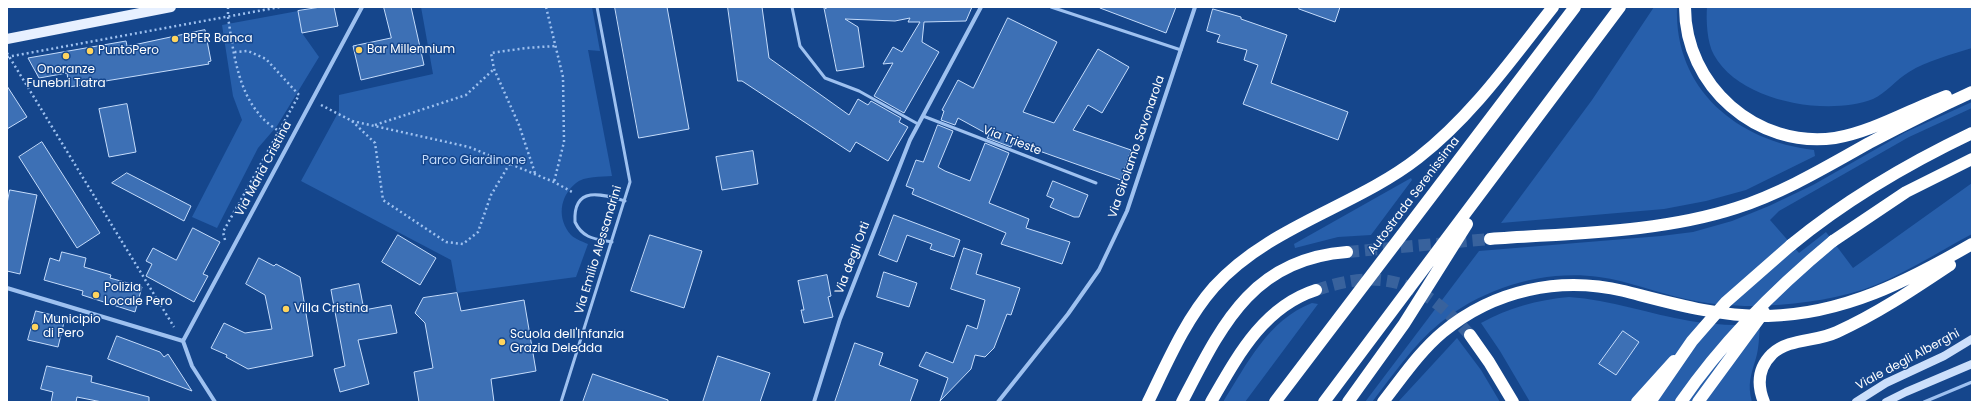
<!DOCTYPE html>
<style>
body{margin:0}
#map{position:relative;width:1979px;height:409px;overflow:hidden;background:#15468c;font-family:Poppins,sans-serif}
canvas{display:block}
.frame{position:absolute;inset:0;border:8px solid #fff;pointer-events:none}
</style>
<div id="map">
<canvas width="1979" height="409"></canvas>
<div class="frame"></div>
</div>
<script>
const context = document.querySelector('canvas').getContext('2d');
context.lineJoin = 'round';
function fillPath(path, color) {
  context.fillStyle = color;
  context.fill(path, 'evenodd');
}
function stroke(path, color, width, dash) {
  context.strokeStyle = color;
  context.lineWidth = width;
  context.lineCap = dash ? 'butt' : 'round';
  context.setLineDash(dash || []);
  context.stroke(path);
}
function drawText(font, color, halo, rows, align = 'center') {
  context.font = font + ' Poppins,sans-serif';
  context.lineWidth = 3;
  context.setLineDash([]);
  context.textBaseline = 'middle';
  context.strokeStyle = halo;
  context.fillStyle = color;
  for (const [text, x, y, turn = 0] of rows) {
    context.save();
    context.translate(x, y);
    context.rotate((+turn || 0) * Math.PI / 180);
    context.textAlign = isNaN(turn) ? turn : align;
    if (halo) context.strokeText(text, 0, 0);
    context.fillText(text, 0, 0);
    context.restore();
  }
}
fillPath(new Path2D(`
 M421 7H592L600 51 588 50 612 176C602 177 584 176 576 183 559 197 557 219 571 235 575 239 583 242 588 244L576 277 457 293 451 260 301 181 339 111V95L433 74Z
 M1654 7H1677C1674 89 1737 141 1814 150L1815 156 1746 190 1706 201 1664 209 1501 223 1592 100Z
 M1707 7H1972V48C1953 54 1926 61 1909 72 1897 79 1886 93 1873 99 1826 117 1739 101 1714 55 1707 43 1706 20 1707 7Z
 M298 11 302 33 319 57 277 126 258 148 217 228 192 217 242 120 233 96 222 25Z
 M1972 102V108L1909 137 1779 211 1770 220 1799 253 1826 232 1853 268 1972 183V234C1936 253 1900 277 1862 290 1827 301 1789 305 1753 306 1731 306 1708 304 1686 299 1657 293 1629 281 1599 277 1545 269 1482 288 1440 323 1413 345 1393 375 1372 402H1365L1479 251 1661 236 1693 232 1732 221 1769 206 1813 185 1906 132Z
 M1411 178 1412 180 1371 235 1338 237 1295 248 1294 244Z
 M1569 297C1611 300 1649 314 1690 321 1713 325 1737 325 1760 326 1759 336 1759 348 1756 358 1751 375 1747 384 1752 402H1530L1500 351 1481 323C1508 308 1537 300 1569 297Z
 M1312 303 1318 304 1245 402H1223C1247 364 1268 320 1312 303Z
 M1457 338 1481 370 1500 402H1398Z`), '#275fab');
const building = new Path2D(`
 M321 7H334L338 26 302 33 298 11Z
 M384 7H411L424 65 361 80 353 46 391 38Z
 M615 7H667L689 129 639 138Z
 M728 7H762L769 58 849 115 858 99 868 105 871 101 901 118 899 122 908 127 888 161 856 142 850 152 742 81H738Z
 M824 7 826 9V7H972L966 21 924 22 922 42 939 52 904 113 874 96 893 63 883 64 893 47 902 52 920 22H908L910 18 895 21 845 19 858 27 864 67 837 71Z
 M1100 7H1176L1166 33 1100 8Z
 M1300 7H1340L1335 22 1299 9Z
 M1213 9 1241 17V19L1287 35 1271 83 1348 112 1338 140 1243 104 1258 65 1244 60 1247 50 1217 42 1220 35 1207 31Z
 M1008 18 1057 42 1023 112 1054 123 1098 49 1129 67 1102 113 1088 105 1073 130 1131 150 1121 180 1014 142 1011 147 987 138 989 135 958 118 955 125 941 120 944 111 942 110 958 80 973 88Z
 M205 30 211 61 208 62 209 64 69 87 67 73 39 78 28 58 126 41 127 46Z
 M7 86 27 117 7 129Z
 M127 104 136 152 109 157 99 109Z
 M938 125 953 131 938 167 945 171 970 181 985 143 1009 153 989 203 1029 219 1026 228 1070 242 1062 264 1001 244 1006 233 912 194 914 189 906 186 916 160 923 162Z
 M42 142 100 233 77 248 19 157Z
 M753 151 758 184 722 190 716 157Z
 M127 173 191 206 184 221 112 183Z
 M1053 181 1088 195 1079 217H1074L1050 207 1054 199 1047 196Z
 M10 190 37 195 20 274 7 271V204Z
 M894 215 960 240 954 257 930 249 932 244 907 235 897 262 879 255Z
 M193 228 220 242 203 274 208 276 194 302 146 276 152 264 146 261 153 248 176 260Z
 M398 235 436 258 420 285 382 262Z
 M650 235 702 251 684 308 631 291Z
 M964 248 982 254 976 274 1020 288 1011 315 1007 314 994 348 985 357 975 355 971 369 940 401 948 378 919 366 926 352 953 363 967 325 977 329 985 300 951 289Z
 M62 252 86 258 84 267 111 275 110 278 142 287 135 312 82 295 83 291 44 280 50 258 59 261Z
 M259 258 274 266 276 264 300 277 313 356 248 369 226 357 227 355 211 348 224 323 245 333 272 329 265 295 246 284Z
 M884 272 917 283 909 307 877 297Z
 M827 275 831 296 828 297 833 317 804 323 801 310H804L798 281Z
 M359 284 364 310 391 305 397 333 358 340 369 384 340 392 334 369 345 366 331 290Z
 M457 293 461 311 524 300 536 371 491 379 494 402H419L414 372 433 368 425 323 415 313 423 298Z
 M36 311 65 318 58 347 28 340Z
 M1623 331 1639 342 1616 375 1599 364Z
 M117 336 160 352 164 357 168 354 192 391 108 359Z
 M855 343 883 353 879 365 918 380 910 402H835Z
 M718 356 770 373 760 402H703Z
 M47 366 92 376 91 382 149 397V402H102L77 397 76 402H51L53 392 41 389Z
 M593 374 668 400V402H583Z`);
fillPath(building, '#3d70b5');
stroke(building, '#c5dcfb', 1);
stroke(new Path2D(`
 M1347 252 1490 239
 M1316 290C1385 267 1422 282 1470 335`), '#38629d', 12, [12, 6]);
stroke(new Path2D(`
 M228 7V17C233 49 237 88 259 114 264 121 273 127 280 132
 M546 7 563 77 564 142 554 182
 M7 53 174 327
 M7 57 280 7
 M321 105 352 121 469 147 554 182 574 193
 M352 121 375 143 383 200 446 242 463 244 478 232 491 195 510 163
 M375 125 466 95 494 69
 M535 173 519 125 494 69 491 53 526 48 555 46
 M225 240 223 232 299 95 266 59 248 51 235 52`), '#9ec1f0', 2.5, [2, 3]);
stroke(new Path2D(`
 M792 7 800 46 825 78 859 91 918 124
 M1051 7 1181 50
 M923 116 1096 183
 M612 242C596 239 583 239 575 222 573 185 602 194 625 201
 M561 402 630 182 597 7
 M1924 402 1972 382`), '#9ec1f0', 3);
stroke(new Path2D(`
 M7 288 183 341
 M183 341 362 7
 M183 341 192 366 215 402
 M814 402 840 319 910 140 981 7
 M998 402 1068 314 1099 270 1127 211 1195 7`), '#9ec1f0', 4);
stroke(new Path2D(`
 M1856 402 1886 383 1944 356 1972 339
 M1886 402 1906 392 1972 364`), '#ccdffb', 8);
stroke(new Path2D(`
 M7 39 171 7`), '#e7f0ff', 10);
stroke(new Path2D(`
 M1685 7C1685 86 1757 149 1835 138 1872 132 1911 109 1946 96
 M1490 239C1570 233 1659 233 1736 208 1783 193 1826 167 1869 143 1903 125 1937 108 1972 92
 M1833 241 1906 192 1972 159
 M1791 245C1847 199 1907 164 1972 133
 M1470 335 1489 362 1513 402
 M1148 402C1167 363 1185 320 1214 287 1269 226 1355 207 1418 158 1472 116 1511 60 1553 7
 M1182 402C1221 327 1251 259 1347 252
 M1211 402C1237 357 1263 307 1316 290
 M1275 402 1575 7
 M1324 402 1620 7
 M1348 402 1404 324 1467 224
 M1383 402C1402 378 1419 352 1443 332 1494 290 1559 276 1624 291 1671 303 1718 317 1768 316 1844 314 1908 281 1972 244
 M1637 402 1674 361
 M1764 402C1757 385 1758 368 1772 354 1789 338 1816 342 1837 332 1877 314 1914 289 1950 265`), '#fff', 12);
stroke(new Path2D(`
 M1650 402 1692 341 1726 302 1791 245
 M1681 402C1723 341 1775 289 1833 241
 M1698 402 1764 312`), '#fff', 12);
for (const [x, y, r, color] of [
 [175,39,4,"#ffd45d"],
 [359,50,4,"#ffd45d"],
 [90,51,4,"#ffd45d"],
 [66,56,4,"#ffd45d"],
 [96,295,4,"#ffd45d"],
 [286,309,4,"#ffd45d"],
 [35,327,4,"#ffd45d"],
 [502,342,4,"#ffd45d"]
]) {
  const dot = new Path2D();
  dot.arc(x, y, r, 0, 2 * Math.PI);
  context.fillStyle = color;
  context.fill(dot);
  stroke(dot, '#15468c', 1.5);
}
drawText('12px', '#fff', '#15468c', [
 ["BPER Banca",183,39],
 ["Bar Millennium",367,50],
 ["PuntoPero",98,51],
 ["Onoranze",66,70,"center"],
 ["Funebri Tatra",66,84,"center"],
 ["Polizia",104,288],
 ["Locale Pero",104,302],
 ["Villa Cristina",294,309],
 ["Municipio",43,320],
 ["di Pero",43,334],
 ["Scuola dell'Infanzia",510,335],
 ["Grazia Deledda",510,349]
], 'left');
drawText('12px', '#fff', '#15468c', [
 ["Via Trieste",1012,141,21],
 ["Via Girolamo Savonarola",1137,147,-71],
 ["Via Maria Cristina",264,169,-62],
 ["Autostrada Serenissima",1414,196,-53],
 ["Via Emilio Alessandrini",599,250,-73],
 ["Via degli Orti",853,258,-69],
 ["Viale degli Alberghi",1908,360,-28]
]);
drawText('12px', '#c5dcfb', '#15468c', [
 ["Parco Giardinone",474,161]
]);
</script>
